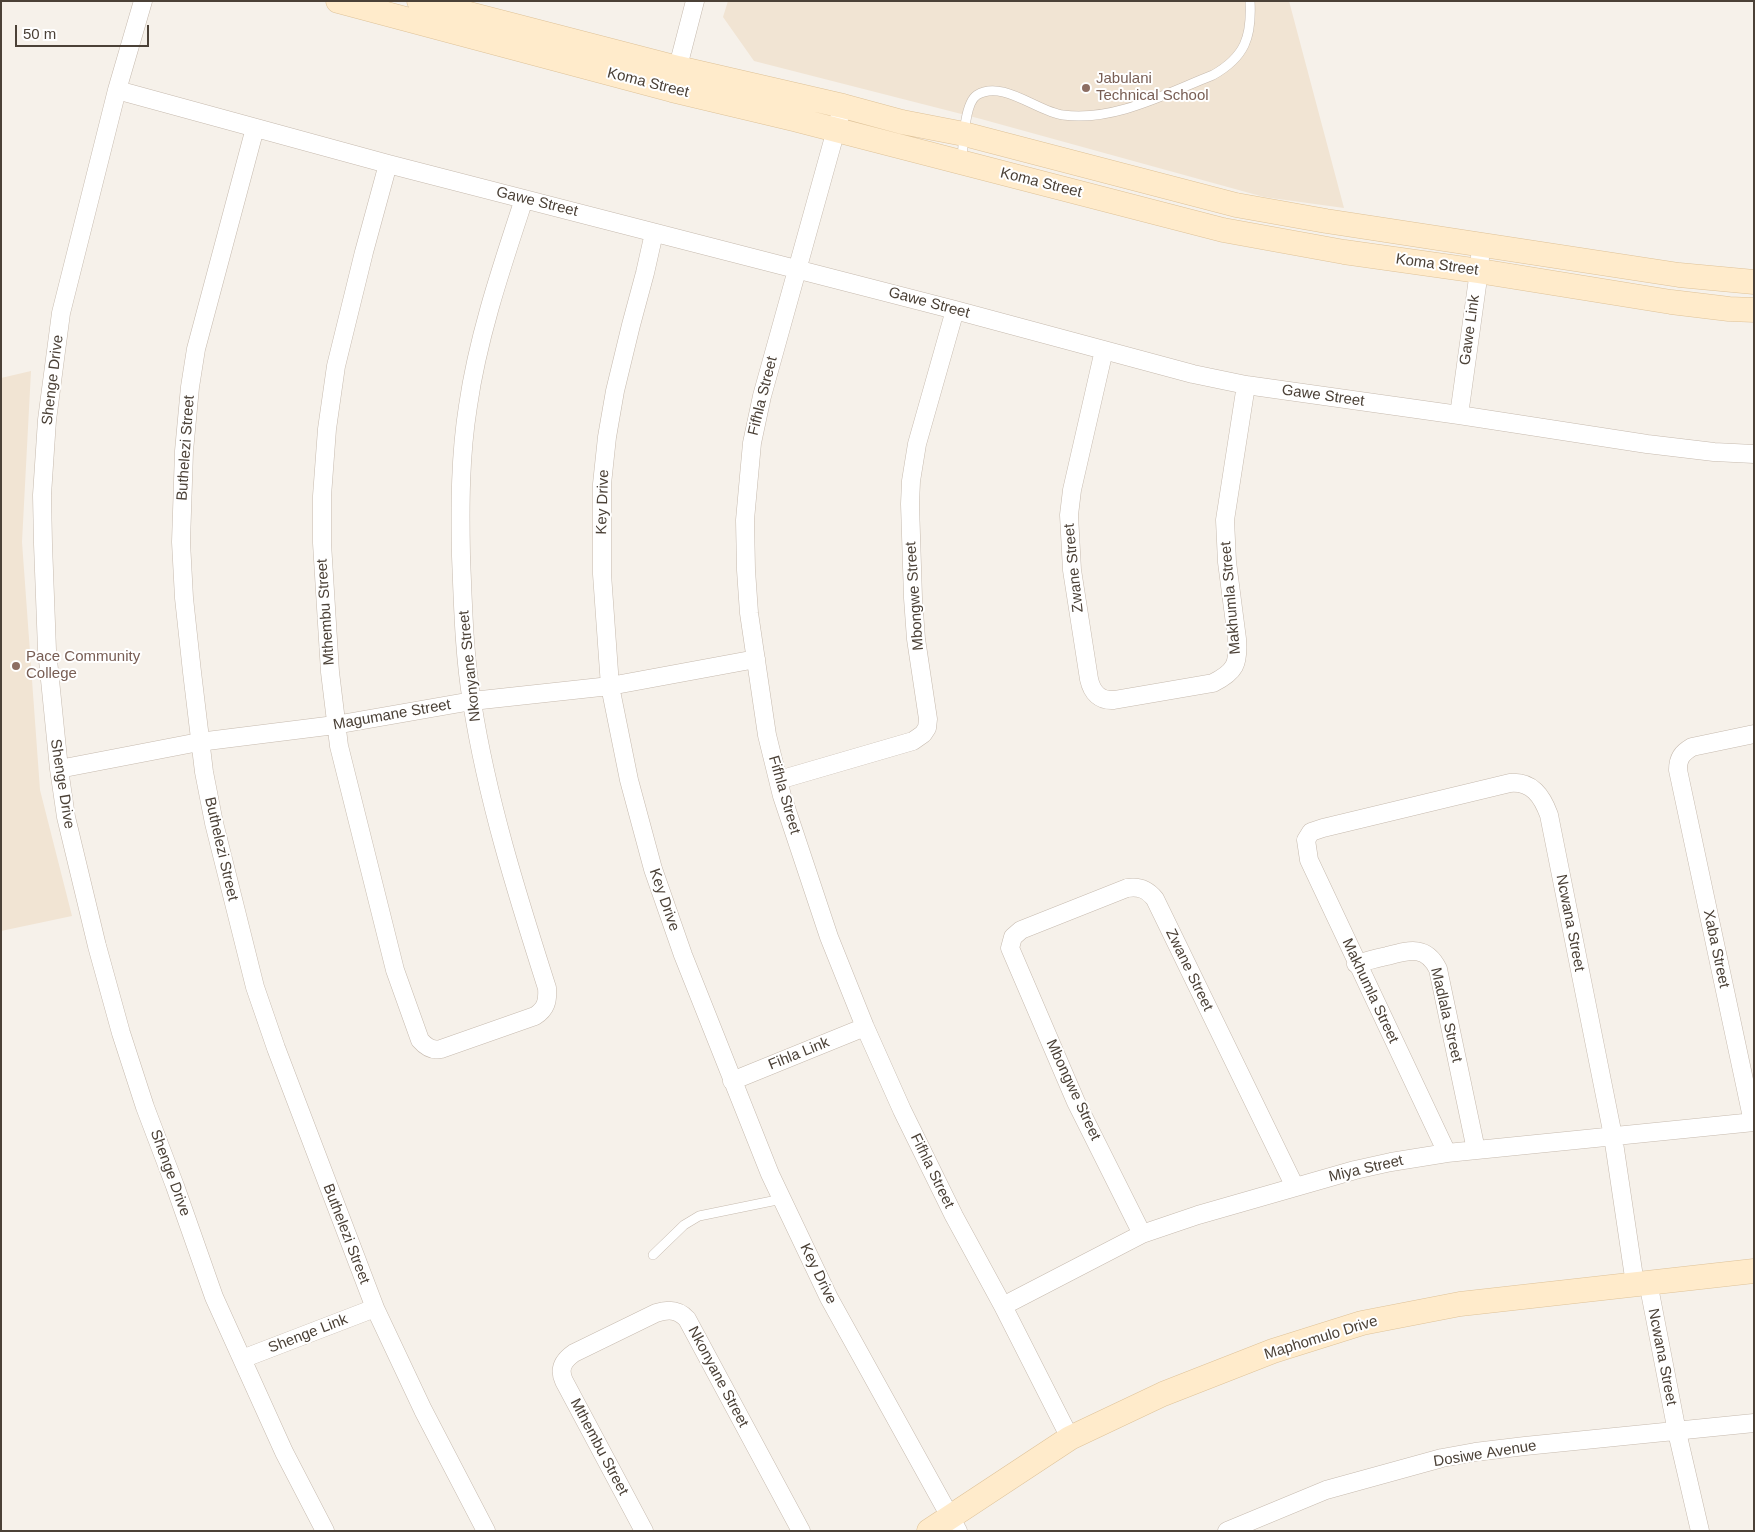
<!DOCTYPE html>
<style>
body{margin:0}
#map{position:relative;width:1755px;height:1532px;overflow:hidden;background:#f6f1ea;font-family:Helvetica,sans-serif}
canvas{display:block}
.frame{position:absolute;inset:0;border:2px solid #4b4137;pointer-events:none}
.scale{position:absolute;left:15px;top:25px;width:134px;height:22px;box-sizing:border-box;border:2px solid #4b4137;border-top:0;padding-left:6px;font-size:15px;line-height:18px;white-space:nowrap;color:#4b4137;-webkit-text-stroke:4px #fff;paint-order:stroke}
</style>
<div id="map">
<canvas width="1755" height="1532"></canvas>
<div class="frame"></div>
<div class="scale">50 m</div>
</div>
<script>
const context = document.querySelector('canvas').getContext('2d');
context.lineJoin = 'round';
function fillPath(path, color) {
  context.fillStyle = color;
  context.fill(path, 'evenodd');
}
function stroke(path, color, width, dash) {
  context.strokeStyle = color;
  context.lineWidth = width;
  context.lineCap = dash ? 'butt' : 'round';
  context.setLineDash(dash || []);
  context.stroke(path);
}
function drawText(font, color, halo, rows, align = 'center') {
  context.font = font + ' Helvetica,sans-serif';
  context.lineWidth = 4;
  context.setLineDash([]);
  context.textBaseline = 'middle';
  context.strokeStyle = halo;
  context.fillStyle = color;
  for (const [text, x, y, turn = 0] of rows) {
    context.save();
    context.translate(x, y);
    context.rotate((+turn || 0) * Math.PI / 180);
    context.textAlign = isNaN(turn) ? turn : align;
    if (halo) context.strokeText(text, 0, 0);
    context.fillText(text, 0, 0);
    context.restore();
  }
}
fillPath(new Path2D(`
 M728 1H1289L1344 208 1264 197 981 119 754 61 723 17Z
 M31 371 22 542 40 790 72 916 1 931V378Z`), '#f1e4d3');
const lane = new Path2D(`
 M962 161C963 146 964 103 977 95 1002 79 1038 112 1063 115 1114 122 1167 93 1213 75 1245 57 1252 37 1250 1
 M653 1255 684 1225 699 1216 782 1199`);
const street = new Path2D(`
 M143 1 117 90 61 313 47 420 42 495 43 544 47 650 59 769 66 817 97 946 121 1033 145 1107 175 1186 214 1297 284 1452 325 1531
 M675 78 695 1
 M117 90 388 164 955 310 1193 374 1246 385 1459 415 1647 444 1714 452 1754 454
 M839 119 762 396 752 443 745 520 746 570 749 613 767 735 782 796 829 937 865 1027 902 1110 954 1216 1003 1306 1070 1438
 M255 128 196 349 190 387 184 451 181 542 184 598 192 672 204 772 214 823 255 987 276 1048 375 1308 423 1410 486 1531
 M388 164 364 252 336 366 327 429 322 496V543L330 672 339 746 395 970 420 1040C426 1047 432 1051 441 1049L535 1016C546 1009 548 1001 547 988 517 894 487 799 472 702 464 654 463 605 461 556 460 506 460 456 468 406 478 336 502 266 524 199
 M654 233 645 273 631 325 615 391 607 437 602 484V574L610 686 629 780 653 869 683 955 770 1174 829 1298 958 1531
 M1104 350 1072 490 1069 515 1072 570 1089 679C1092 693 1100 701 1114 700L1213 683C1235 672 1239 664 1237 639L1227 562 1225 520 1246 385
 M1459 415 1479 271 1481 244
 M59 769 199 742 335 725 472 701 610 686 756 659
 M779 780 913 741 923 734 927 728 928 719 916 639 913 598 910 504 911 481 917 444 955 310
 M1356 964C1367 961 1377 958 1387 956 1410 950 1426 945 1438 969L1476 1150
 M732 1081 865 1027
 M1753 1122 1678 770C1678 758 1682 753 1692 747L1754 734
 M1447 1153 1309 860 1306 840 1311 832 1323 828 1510 783C1532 781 1542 796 1549 815L1613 1136 1635 1284
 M1142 1234 1076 1102 1010 948 1013 937 1021 930 1127 888C1139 886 1147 889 1155 899L1295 1187
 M1648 1282 1677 1432 1700 1531
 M1003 1306 1142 1234 1198 1215 1355 1170 1391 1162 1447 1153 1754 1122
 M242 1359 375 1308
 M644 1531 564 1381C558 1368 564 1360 574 1353L656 1313C668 1309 678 1309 687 1319L801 1531
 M1227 1531 1326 1490 1442 1458 1475 1452 1525 1446 1754 1423`);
const secondary = new Path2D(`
 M338 1 672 90 794 119 1223 230 1344 252 1479 271 1671 302 1729 309 1754 310
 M419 1 678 68 843 106 902 122 964 134 1236 205 1326 221 1679 275 1754 282
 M929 1531 1070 1438 1163 1394 1273 1351 1362 1323 1460 1304 1754 1271`);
stroke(lane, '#c6baae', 10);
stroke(street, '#c6baae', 19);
stroke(secondary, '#dec298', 25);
stroke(lane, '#fff', 9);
stroke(street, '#fff', 18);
stroke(secondary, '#ffebcb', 24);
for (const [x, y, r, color] of [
 [1086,88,5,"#8d6e63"],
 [16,666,5,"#8d6e63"]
]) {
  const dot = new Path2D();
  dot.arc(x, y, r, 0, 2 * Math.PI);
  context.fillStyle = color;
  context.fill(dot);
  stroke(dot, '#fff', 2);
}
drawText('15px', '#785e54', '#fff', [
 ["Jabulani",1096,79],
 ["Technical School",1096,96],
 ["Pace Community",26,657],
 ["College",26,674]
], 'left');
drawText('15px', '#4b4137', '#fff', [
 ["Koma Street",648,83,14],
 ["Koma Street",1041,183,14],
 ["Gawe Street",537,202,14],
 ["Koma Street",1437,265,8],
 ["Gawe Street",929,303,15],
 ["Gawe Link",1470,330,-82],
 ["Shenge Drive",53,380,-83],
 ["Fifhla Street",763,396,-76],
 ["Gawe Street",1323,396,8],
 ["Buthelezi Street",186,448,-86],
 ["Key Drive",603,502,-88],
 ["Zwane Street",1074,568,-96],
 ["Mbongwe Street",915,596,-94],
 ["Makhumla Street",1231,598,-95],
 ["Mthembu Street",326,612,-94],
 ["Nkonyane Street",470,666,-96],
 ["Magumane Street",392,715,-10],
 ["Shenge Drive",62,784,81],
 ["Fifhla Street",784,795,74],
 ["Buthelezi Street",221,849,77],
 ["Key Drive",664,900,71],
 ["Ncwana Street",1570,923,79],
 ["Xaba Street",1716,949,78],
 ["Zwane Street",1189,970,64],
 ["Makhumla Street",1370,991,65],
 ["Madlala Street",1446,1015,77],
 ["Fihla Link",799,1054,-22],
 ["Mbongwe Street",1073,1090,65],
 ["Miya Street",1366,1169,-13],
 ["Fifhla Street",932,1171,64],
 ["Shenge Drive",170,1173,70],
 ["Buthelezi Street",346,1234,69],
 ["Key Drive",818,1274,64],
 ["Shenge Link",308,1334,-21],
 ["Maphomulo Drive",1321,1338,-17],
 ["Ncwana Street",1662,1357,79],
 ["Nkonyane Street",718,1377,62],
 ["Mthembu Street",599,1447,62],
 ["Dosiwe Avenue",1485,1454,-9]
]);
</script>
